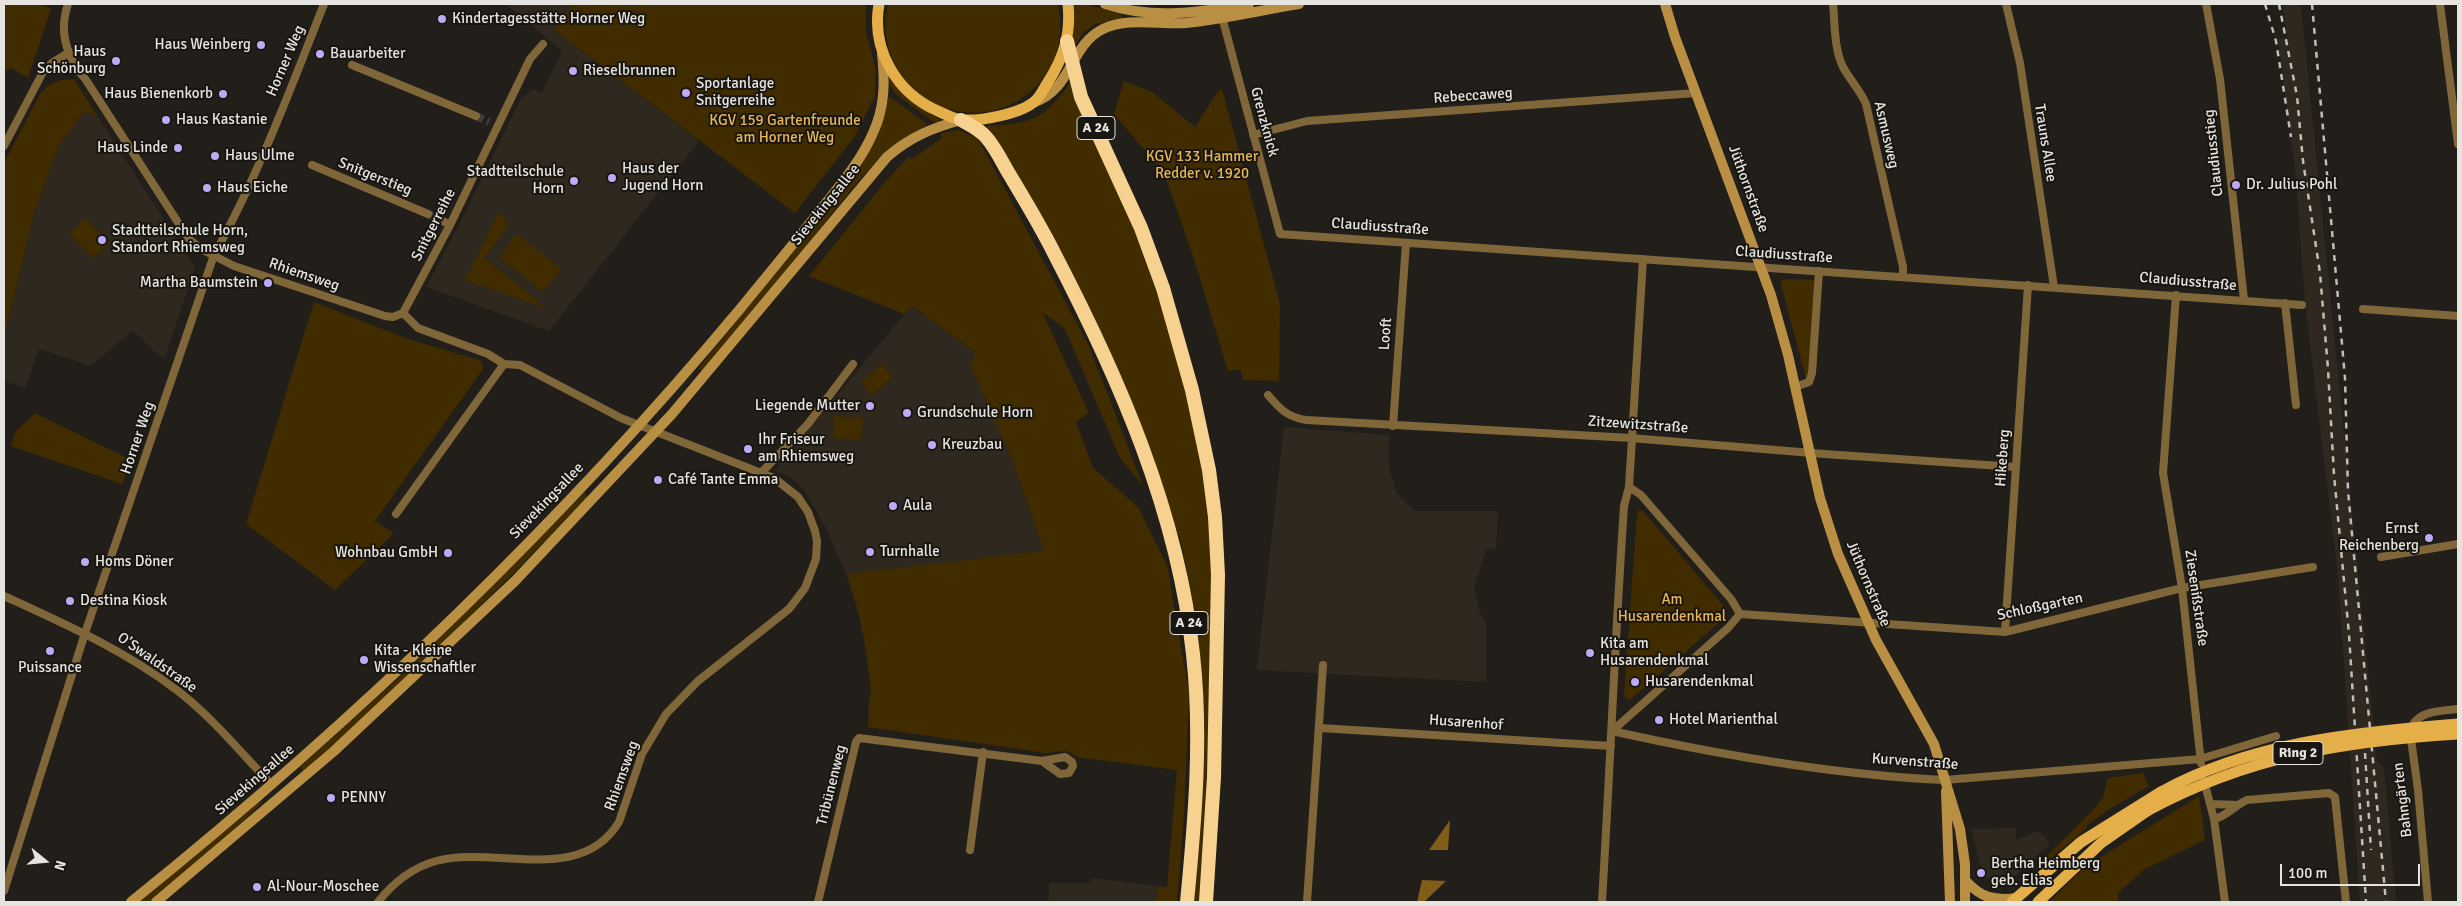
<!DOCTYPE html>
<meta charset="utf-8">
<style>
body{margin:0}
#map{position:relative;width:2462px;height:906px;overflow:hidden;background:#221f1a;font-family:Signika,sans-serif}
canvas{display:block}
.frame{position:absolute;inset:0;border:5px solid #e6e4e0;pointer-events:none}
.north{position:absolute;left:20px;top:836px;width:50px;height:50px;-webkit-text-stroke:4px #191611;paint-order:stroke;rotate:107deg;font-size:14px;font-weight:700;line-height:20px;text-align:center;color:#e6e4e0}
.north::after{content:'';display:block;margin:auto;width:18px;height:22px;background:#e6e4e0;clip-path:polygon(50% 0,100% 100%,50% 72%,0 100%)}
.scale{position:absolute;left:2280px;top:864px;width:140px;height:22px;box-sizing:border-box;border:2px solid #e6e4e0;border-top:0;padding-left:6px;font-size:15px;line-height:18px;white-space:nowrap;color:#e6e4e0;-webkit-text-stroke:4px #191611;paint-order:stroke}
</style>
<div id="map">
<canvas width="2462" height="906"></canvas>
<div class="frame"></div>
<div class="north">N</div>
<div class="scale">100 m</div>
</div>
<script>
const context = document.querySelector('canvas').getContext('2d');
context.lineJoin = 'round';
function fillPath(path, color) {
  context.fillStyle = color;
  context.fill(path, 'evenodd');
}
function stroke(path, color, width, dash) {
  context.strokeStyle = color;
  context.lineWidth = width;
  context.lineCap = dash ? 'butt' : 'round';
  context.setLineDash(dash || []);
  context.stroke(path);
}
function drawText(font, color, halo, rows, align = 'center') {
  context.font = font + ' Signika,sans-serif';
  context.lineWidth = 4;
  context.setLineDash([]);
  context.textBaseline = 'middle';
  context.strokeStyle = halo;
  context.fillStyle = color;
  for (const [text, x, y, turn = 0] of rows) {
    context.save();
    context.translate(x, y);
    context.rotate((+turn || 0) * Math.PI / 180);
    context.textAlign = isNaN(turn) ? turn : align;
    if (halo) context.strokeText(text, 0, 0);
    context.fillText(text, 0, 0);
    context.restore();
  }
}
fillPath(new Path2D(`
 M506 4H573L554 30 699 141 549 331 426 287 461 221 521 98 533 89 542 93 562 51Z
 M2283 4H2301L2377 761 2384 768 2396 902H2360L2338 575 2305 303 2295 168 2278 39 2287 37Z
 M85 111 98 117 195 268 165 357H160L133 330 91 366 39 349 25 388 4 381V338L34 212 59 145Z
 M911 306 975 352 1044 552 846 574 826 528 803 489 794 480 775 470Z
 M1284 427 1389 435V468L1397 494 1414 511H1498L1496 548 1486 550 1474 588 1481 615 1486 621V682L1257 670Z
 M2015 828 2016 840 2039 831 2050 844 2013 878H1984L1971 829Z
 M1091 878 1159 886 1158 902H1048L1049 883H1091Z`), '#2e281e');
fillPath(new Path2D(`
 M4 4H42L51 9 28 78 12 68 4 71Z
 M573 4H866V32L876 70 875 96 855 136 795 213 553 29Z
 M888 4H1058C1063 29 1060 55 1044 77 986 153 867 97 888 4Z
 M1070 4H1086L1122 15V18L1095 24 1084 32 1074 46Z
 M74 79 98 117 85 111 59 145 34 212 4 338V163L40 94C51 81 57 80 74 79Z
 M890 80 905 96 939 119V122L935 123 894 93 888 81Z
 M1124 81 1152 92 1195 127 1218 91 1222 89 1280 304 1279 381 1243 380 1240 369 1228 371 1193 256 1164 173 1114 114Z
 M1070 83 1076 100C1093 136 1111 172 1127 209 1166 298 1193 396 1206 492 1215 558 1211 625 1209 691 1207 761 1206 832 1200 902H1194L1201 820 1202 673 1196 617 1182 546 1158 472 1034 205 991 131 985 126C1032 123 1041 122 1070 83Z
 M889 96 927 124 893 146 859 180 704 372 698 369 861 166 877 136Z
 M959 130 978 139 1089 346 1143 486 1120 458 1065 329 1042 312 1089 413 1076 422 1093 468 1138 507 1167 565 1189 694 1184 815 1177 902H1156L1159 886 1167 887 1177 770 1076 757C1068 748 1057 751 1046 753L868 727 869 697 871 696C868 654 861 614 846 574L1044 551 1012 459 971 367 975 352 912 306 904 314 809 276 885 182 908 157 911 159 941 139V133Z
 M498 213 504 216 503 218 509 224 485 258 544 306 543 307 465 280Z
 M85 218 109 243 93 258 69 234Z
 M517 234 561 269 543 292 499 257Z
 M1786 279 1815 280 1809 373 1806 379 1780 281Z
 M314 302 408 339 482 361 483 369 375 521 394 533 335 590 246 524Z
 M882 364 893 377 872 396 861 382Z
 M35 413 131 460 122 484 11 446 15 432Z
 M834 416 863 418 861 440 833 438Z
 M585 492 587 499C495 593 401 684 304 772L300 767 399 678Z
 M1639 510 1643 511 1723 605 1724 612 1721 621 1631 699H1627L1624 696 1637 513Z
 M2143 773 2149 786 2108 810 2087 825 2086 829 2045 863H2040L2096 807 2103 797 2108 778Z
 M2199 796 2205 840 2145 869 2119 892 2118 902H2049L2085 867Z
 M260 801 262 803 239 825 235 832 149 902H137Z`), '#412c00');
fillPath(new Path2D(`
 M1450 820 1448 850H1429Z
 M1422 880 1446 881 1424 902H1417Z`), '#815e17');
stroke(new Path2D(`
 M476 116 489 122
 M428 214 441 220`), '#3f3d38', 8, [8, 4]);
stroke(new Path2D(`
 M68 4C58 33 67 58 86 80L188 238 201 249 234 266 385 316 393 317 403 313 418 328 488 354 504 364 520 365 621 418 774 478 798 497 808 512 815 531 817 541 816 559 805 588 789 609 698 681 666 714 642 754 619 822C580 886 496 845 436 861 411 868 393 883 378 902
 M1833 4C1835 24 1834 49 1843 67 1850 80 1860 90 1866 104L1903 267V277
 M2006 4 2020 63 2054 287
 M2206 4 2220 79 2244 300
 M2440 4 2458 144
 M1222 17 1280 234C1621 258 1962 281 2302 305
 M352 65 476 116
 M1253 135 1307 121 1696 93
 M4 146 43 72 52 63 68 53
 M312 165 428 214
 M441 220 450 225
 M2176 295 2163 473 2182 588 2201 763
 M2285 303 2296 405
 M2363 309 2458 316
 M403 313 450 225 530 59 543 44
 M1795 387 1809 382 1812 373 1819 271
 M1268 395C1280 409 1287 417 1306 420L1631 438 1824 454 2016 467
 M1393 426 1406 243
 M761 473 808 424 853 364
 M1629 487 1641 495 1731 599 1740 614
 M396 514 504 364
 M2381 557 2458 544
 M4 596C65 624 124 650 178 691 213 718 241 753 272 785
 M1740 614 2005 632 2182 588 2313 567
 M2005 632 2028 285
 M1320 728 1611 746
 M1612 731C1720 755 1835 775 1945 780L2200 759 2276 736
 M1612 731 1728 628 1740 614
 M2204 781 2214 819 2225 902
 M2211 804 2237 805
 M2214 819C2226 817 2235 805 2247 800L2329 793 2335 797 2346 902
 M970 850 983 752
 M4 891 85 633 214 255C258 176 291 88 324 4
 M818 902 856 742 859 738 1042 761 1060 774 1069 773 1073 766 1072 762 1065 757 1042 761
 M1307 902 1323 665
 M1602 902C1610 770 1615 638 1624 506L1629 487 1643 259
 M2428 902 2418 790 2410 732C2415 710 2440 711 2458 709`), '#80673a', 8);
stroke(new Path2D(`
 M1105 4C1153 20 1201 12 1249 4
 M1665 4 1675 37 1771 295 1788 355 1820 498 1838 554 1876 640 1934 744 1960 829 1965 864V902
 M1035 102C1071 90 1071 44 1103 29 1128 17 1160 25 1186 23 1224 19 1261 10 1299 4
 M1946 791 1950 902
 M1965 880C1981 898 1994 901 2017 898
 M131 902C352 724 558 527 740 309 766 277 792 246 817 214 837 189 860 163 873 133 885 107 885 82 882 54
 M156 902 333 752 515 581 672 414 887 157C910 137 932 128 961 120`), '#b98f44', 10);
stroke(new Path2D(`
 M879 4C871 49 896 93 938 111 945 114 955 120 963 120 981 121 1021 114 1035 101 1040 97 1044 88 1048 82 1064 57 1071 34 1068 4
 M2012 902 2081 842 2161 792
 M2038 902 2101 843 2147 811`), '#e4ae49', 11);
stroke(new Path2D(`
 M1067 41 1081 97 1141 228 1163 288 1192 390 1209 470 1215 517 1218 575 1214 777 1206 902
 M961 120C970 125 979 129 986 137 995 147 1001 160 1008 172 1024 199 1040 225 1054 253 1119 378 1178 512 1193 654 1202 736 1195 820 1187 902`), '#f7d190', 14);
stroke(new Path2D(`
 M2265 4 2276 41 2291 137
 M2279 4 2297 96 2303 161 2320 273 2328 369 2334 475 2349 634 2366 902
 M2312 4 2345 378 2348 491 2386 902
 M2365 753 2371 850`), '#c0beba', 2.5, [6, 6]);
stroke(new Path2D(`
 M2161 792C2252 742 2357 732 2458 724
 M2147 811C2248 756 2345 741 2458 734`), '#e4ae49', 11);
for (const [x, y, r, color] of [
 [442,19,5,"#bea9f5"],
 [261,45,5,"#bea9f5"],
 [320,54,5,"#bea9f5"],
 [116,61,5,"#bea9f5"],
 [573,71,5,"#bea9f5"],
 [686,93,5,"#bea9f5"],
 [223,94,5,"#bea9f5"],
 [166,120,5,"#bea9f5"],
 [178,148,5,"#bea9f5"],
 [215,156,5,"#bea9f5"],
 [612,178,5,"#bea9f5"],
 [574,181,5,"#bea9f5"],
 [2236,185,5,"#bea9f5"],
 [207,188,5,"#bea9f5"],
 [102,240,5,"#bea9f5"],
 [268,283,5,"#bea9f5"],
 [870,406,5,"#bea9f5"],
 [907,413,5,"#bea9f5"],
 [932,445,5,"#bea9f5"],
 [748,449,5,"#bea9f5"],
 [658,480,5,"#bea9f5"],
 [893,506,5,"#bea9f5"],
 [2429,538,5,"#bea9f5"],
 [870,552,5,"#bea9f5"],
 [448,553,5,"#bea9f5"],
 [85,562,5,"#bea9f5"],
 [70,601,5,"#bea9f5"],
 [50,651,5,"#bea9f5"],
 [1590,653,5,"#bea9f5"],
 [364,660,5,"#bea9f5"],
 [1635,682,5,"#bea9f5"],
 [1659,720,5,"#bea9f5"],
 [331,798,5,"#bea9f5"],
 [1981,873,5,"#bea9f5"],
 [257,887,5,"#bea9f5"]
]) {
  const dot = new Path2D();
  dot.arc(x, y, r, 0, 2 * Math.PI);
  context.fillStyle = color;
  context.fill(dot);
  stroke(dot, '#191611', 2);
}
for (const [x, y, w] of [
 [1096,128,38],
 [1189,623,38],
 [2298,753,50]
]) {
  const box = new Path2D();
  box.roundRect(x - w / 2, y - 11.5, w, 23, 4);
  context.fillStyle = '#191611';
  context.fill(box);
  stroke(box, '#e6e4e0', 1);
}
drawText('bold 14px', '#e6e4e0', null, [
 ["A 24",1096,128],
 ["A 24",1189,623],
 ["Ring 2",2298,753]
]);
drawText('15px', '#e6e4e0', '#191611', [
 ["Kindertagesstätte Horner Weg",452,19],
 ["Haus Weinberg",251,45,"right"],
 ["Haus",106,52,"right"],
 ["Schönburg",106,69,"right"],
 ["Bauarbeiter",330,54],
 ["Rieselbrunnen",583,71],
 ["Sportanlage",696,84],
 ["Snitgerreihe",696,101],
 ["Haus Bienenkorb",213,94,"right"],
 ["Haus Kastanie",176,120],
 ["Haus Linde",168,148,"right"],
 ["Haus Ulme",225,156],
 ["Haus der",622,169],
 ["Jugend Horn",622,186],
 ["Stadtteilschule",564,172,"right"],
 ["Horn",564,189,"right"],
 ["Dr. Julius Pohl",2246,185],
 ["Haus Eiche",217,188],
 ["Stadtteilschule Horn,",112,231],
 ["Standort Rhiemsweg",112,248],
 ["Martha Baumstein",258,283,"right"],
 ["Liegende Mutter",860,406,"right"],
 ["Grundschule Horn",917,413],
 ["Ihr Friseur",758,440],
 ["am Rhiemsweg",758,457],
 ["Kreuzbau",942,445],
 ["Café Tante Emma",668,480],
 ["Aula",903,506],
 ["Ernst",2419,529,"right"],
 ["Reichenberg",2419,546,"right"],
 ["Turnhalle",880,552],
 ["Wohnbau GmbH",438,553,"right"],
 ["Homs Döner",95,562],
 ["Destina Kiosk",80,601],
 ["Kita am",1600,644],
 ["Husarendenkmal",1600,661],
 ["Kita - Kleine",374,651],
 ["Wissenschaftler",374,668],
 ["Puissance",50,668,"center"],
 ["Husarendenkmal",1645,682],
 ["Hotel Marienthal",1669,720],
 ["PENNY",341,798],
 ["Bertha Heimberg",1991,864],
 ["geb. Elias",1991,881],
 ["Al-Nour-Moschee",267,887]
], 'left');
drawText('15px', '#e6e4e0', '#191611', [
 ["Horner Weg",286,61,-67],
 ["Rebeccaweg",1473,96,-4],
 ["Grenzknick",1264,122,75],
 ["Asmusweg",1886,135,77],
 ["Trauns Allee",2045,143,81],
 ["Claudiusstieg",2214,153,-96],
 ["Snitgerstieg",375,177,22],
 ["Jüthornstraße",1748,189,70],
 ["Sievekingsallee",826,205,-51],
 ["Snitgerreihe",434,225,-63],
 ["Claudiusstraße",1380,227,4],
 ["Claudiusstraße",1784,255,4],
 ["Rhiemsweg",304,275,19],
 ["Claudiusstraße",2188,282,5],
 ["Looft",1386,334,-86],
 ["Zitzewitzstraße",1638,425,4],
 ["Horner Weg",138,438,-71],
 ["Hikeberg",2003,458,-86],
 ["Sievekingsallee",547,501,-46],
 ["Jüthornstraße",1868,584,67],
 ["Ziesenißstraße",2196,598,82],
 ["Schloßgarten",2040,607,-12],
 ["O'Swaldstraße",157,663,35],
 ["Husarenhof",1466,723,4],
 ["Kurvenstraße",1915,762,4],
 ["Rhiemsweg",622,776,-70],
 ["Sievekingsallee",255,780,-41],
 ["Tribünenweg",832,785,-76],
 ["Bahngärten",2403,800,-97]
]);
drawText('15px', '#e8b557', '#191611', [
 ["KGV 159 Gartenfreunde",785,121],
 ["am Horner Weg",785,138],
 ["KGV 133 Hammer",1202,157],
 ["Redder v. 1920",1202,174],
 ["Am",1672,600],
 ["Husarendenkmal",1672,617]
]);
</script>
